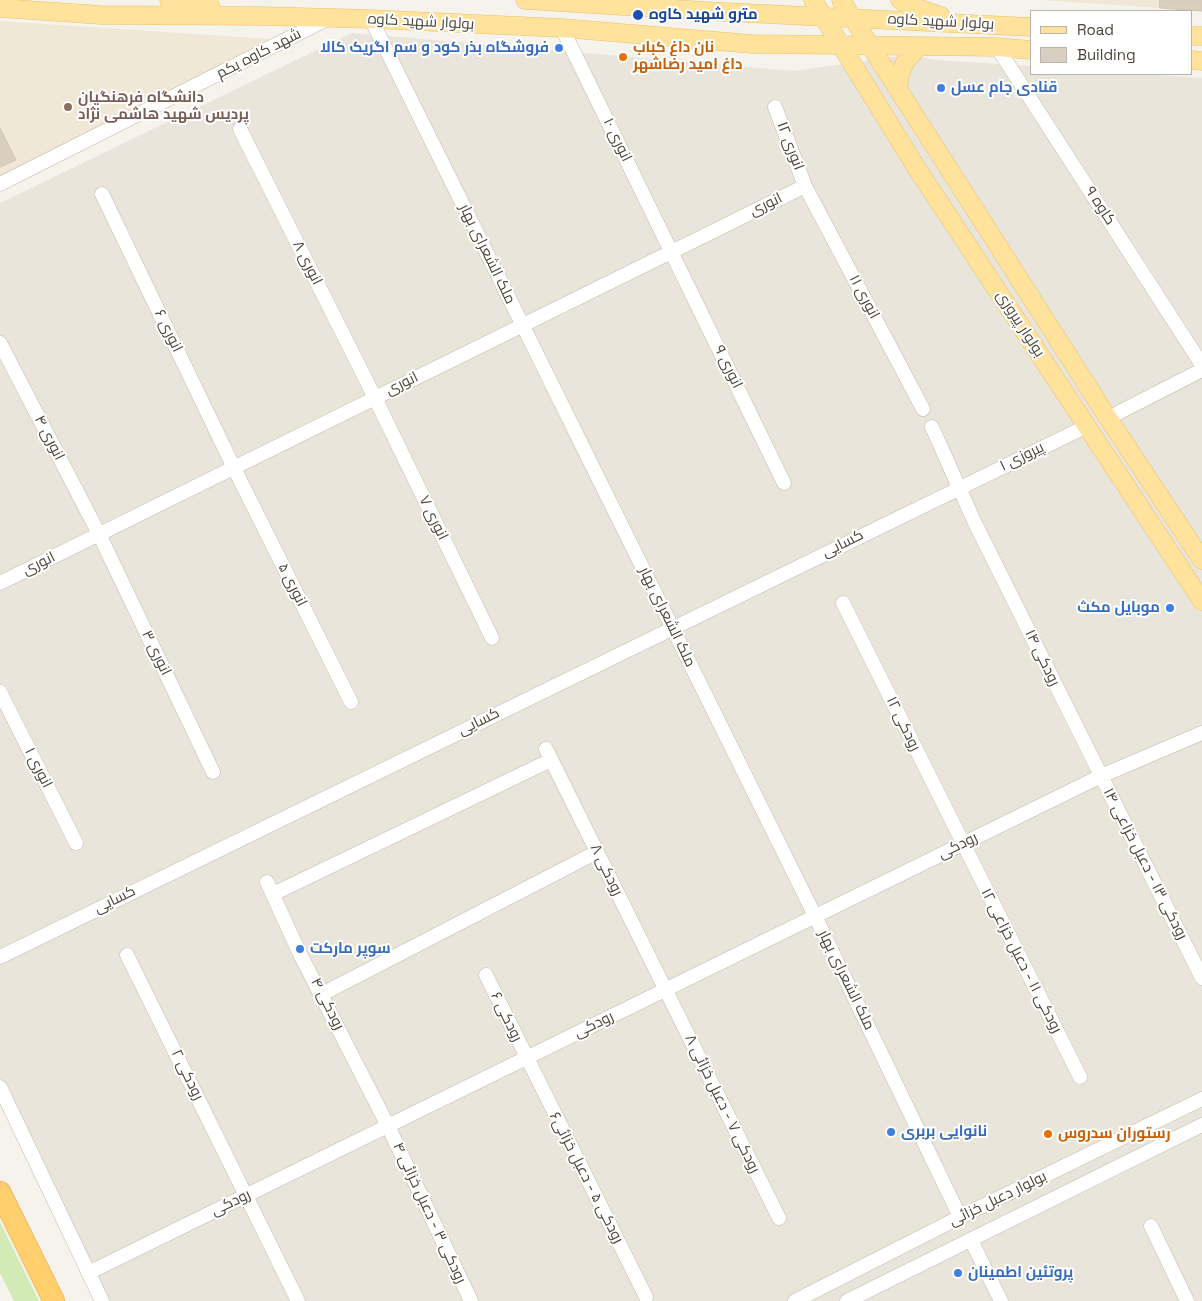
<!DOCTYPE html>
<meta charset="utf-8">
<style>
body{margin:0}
#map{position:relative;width:1202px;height:1301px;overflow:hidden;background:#f6f3ec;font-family:"Space Grotesk",sans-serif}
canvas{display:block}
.legend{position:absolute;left:1030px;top:10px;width:162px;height:65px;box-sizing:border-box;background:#fff;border:1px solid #b7b4b0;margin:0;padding:6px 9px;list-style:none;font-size:15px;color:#4b4439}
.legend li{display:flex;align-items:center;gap:10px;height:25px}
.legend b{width:25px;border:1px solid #b7b4b0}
</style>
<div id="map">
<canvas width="1202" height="1301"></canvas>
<ul class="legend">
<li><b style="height:6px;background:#ffe39c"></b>Road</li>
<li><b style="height:14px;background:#d8cfc1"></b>Building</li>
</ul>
</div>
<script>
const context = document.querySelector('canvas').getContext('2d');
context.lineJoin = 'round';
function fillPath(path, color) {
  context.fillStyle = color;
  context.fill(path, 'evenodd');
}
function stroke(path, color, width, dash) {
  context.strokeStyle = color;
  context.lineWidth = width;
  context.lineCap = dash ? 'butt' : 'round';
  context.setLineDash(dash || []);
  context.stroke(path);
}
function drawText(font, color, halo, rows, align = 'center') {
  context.font = font + ' "Space Grotesk",Cairo,sans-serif';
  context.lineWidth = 4;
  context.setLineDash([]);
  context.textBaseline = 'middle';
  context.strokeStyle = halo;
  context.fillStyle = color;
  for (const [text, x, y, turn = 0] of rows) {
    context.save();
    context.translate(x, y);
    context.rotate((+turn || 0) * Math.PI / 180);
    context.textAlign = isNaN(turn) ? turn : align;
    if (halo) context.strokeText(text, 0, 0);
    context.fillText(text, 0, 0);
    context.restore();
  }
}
fillPath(new Path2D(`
 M352 33 794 71 907 55 936 60 1031 66V74H1140L1202 78V1301H105L0 1089V203Z`), '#eae5da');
fillPath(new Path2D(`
 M1041 0H1202V11Z
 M0 21 271 39 0 176Z`), '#efe8d6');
fillPath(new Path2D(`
 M0 1222 39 1301H14L0 1273Z`), '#d2eab5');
const building = new Path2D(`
 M1160 0H1202V11L1160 8Z
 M0 128 16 160 0 167Z`);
fillPath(building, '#d8cfc1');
stroke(building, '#d3c7b4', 1);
const minor = new Path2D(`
 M371 19 815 916 960 1217
 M562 28 784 483
 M997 47 1202 365
 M775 107 805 186 923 409
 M240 129 375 398 492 638
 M0 184 329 18
 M102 194 234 468 351 702
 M0 343 99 534 213 772
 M1108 418 1202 370
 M932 427 974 521 1202 978
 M0 583 805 186
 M843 603 1080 1077
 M0 692 76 843
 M546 749 779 1218
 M267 882 299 952 388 1126 471 1301
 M273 894 551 760
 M127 955 298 1301
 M0 957 1087 426
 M486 975 646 1297
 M322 994 597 852
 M0 1087 102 1301
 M1151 1226 1187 1301
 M971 1240 1001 1301
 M88 1273 1101 776 1202 733
 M795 1301 960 1217 1202 1099
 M847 1301 1202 1125`);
const major = new Path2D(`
 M169 0 211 7
 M525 0 705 11 1031 27
 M813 0 916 167 1202 601
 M841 0 1108 418 1202 560
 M900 0 911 6 941 16
 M0 8 101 15 261 16 371 19 562 28 752 44 997 47 1031 50
 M1191 36H1202
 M1191 60 1202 61
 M898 89C900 67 904 61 920 46`);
const highway = new Path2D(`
 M0 1192 54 1301`);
stroke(minor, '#c2bbae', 15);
stroke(major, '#e6c16a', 19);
stroke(highway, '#e0a43c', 22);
stroke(minor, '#fff', 14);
stroke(major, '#ffe39c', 18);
stroke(highway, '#ffcf6e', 21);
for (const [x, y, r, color] of [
 [638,15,6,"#1a4fb4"],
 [559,48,5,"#3f7fe0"],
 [623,57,5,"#e8710a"],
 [941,88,5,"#3f7fe0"],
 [68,107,5,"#8d6e63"],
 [1170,608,5,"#3f7fe0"],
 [300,949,5,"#3f7fe0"],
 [891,1132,5,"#3f7fe0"],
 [1048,1134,5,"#e8710a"],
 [958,1273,5,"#3f7fe0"]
]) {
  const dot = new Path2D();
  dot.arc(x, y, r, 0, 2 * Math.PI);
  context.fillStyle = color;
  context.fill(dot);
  stroke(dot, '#fff', 2);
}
drawText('bold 15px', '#164399', '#fff', [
 ["مترو شهید کاوه",649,15]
], 'left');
drawText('15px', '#4b4439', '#fff', [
 ["بولوار شهید کاوه",421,22,3],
 ["بولوار شهید کاوه",941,22,3],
 ["شهد کاوه یکم",259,54,-27],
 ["انوری ۱۰",617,140,64],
 ["انوری ۱۲",790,146,69],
 ["انوری",766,205,-26],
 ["کاوه ۹",1100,206,57],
 ["ملک الشعرای بهار",487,254,64],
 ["انوری ۸",307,263,63],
 ["انوری ۱۱",864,297,62],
 ["بولوار پیروزی",1020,324,57],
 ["انوری ۶",168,331,64],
 ["انوری ۹",728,367,64],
 ["انوری",402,384,-26],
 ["انوری ۴",49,438,63],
 ["پیروزی ۱",1022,457,-26],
 ["انوری ۷",433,518,64],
 ["کسایی",843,544,-26],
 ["انوری",39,564,-26],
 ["انوری ۵",292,585,63],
 ["ملک الشعرای بهار",667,617,64],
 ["انوری ۳",156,653,64],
 ["رودکی ۱۴",1042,658,64],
 ["کسایی",479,722,-26],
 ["رودکی ۱۲",903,724,64],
 ["انوری ۱",38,768,63],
 ["رودکی",958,846,-26],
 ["رودکی ۱۳ - دعبل خزاعی ۱۴",1145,864,63],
 ["رودکی ۸",606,870,64],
 ["کسایی",115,900,-26],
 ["رودکی ۱۱ - دعبل خزاعی ۱۲",1021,961,63],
 ["ملک الشعرای بهار",846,980,64],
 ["رودکی ۴",327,1004,63],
 ["رودکی ۶",506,1017,64],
 ["رودکی",594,1025,-26],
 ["رودکی ۲",187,1075,64],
 ["رودکی ۷ - دعبل خزائی ۸",722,1104,64],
 ["رودکی ۵ - دعبل خزائی۶",586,1178,63],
 ["بولوار دعبل خزائی",998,1199,-26],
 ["رودکی",231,1203,-26],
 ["رودکی ۳ - دعبل خزائی ۴",429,1213,65]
]);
drawText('bold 15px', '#366cbe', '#fff', [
 ["فروشگاه بذر کود و سم اگریک کالا",549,48,"right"],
 ["قنادی جام عسل",951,88],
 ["موبایل مکث",1160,608,"right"],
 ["سوپر مارکت",310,949],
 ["نانوایی بربری",901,1132],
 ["پروتئین اطمینان",968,1273]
], 'left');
drawText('bold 15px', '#c56008', '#fff', [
 ["نان داغ کباب",633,48],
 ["داغ امید رضاشهر",633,65],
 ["رستوران سدروس",1058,1134]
], 'left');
drawText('bold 15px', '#785e54', '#fff', [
 ["دانشگاه فرهنگیان",78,98],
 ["پردیس شهید هاشمی نژاد",78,115]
], 'left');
</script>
